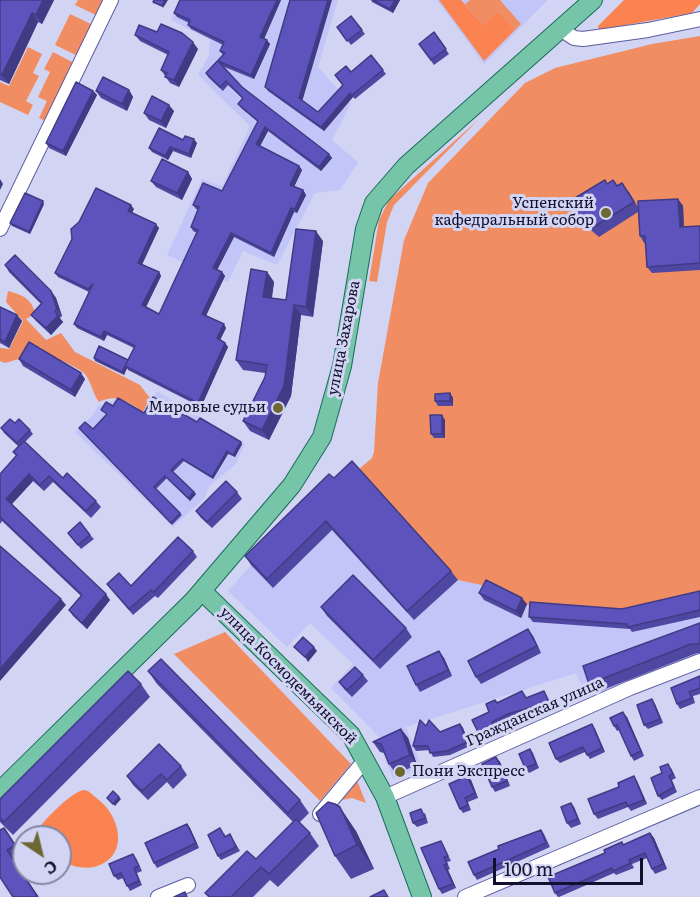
<!DOCTYPE html>
<meta charset="utf-8">
<style>
body{margin:0}
#map{position:relative;width:700px;height:897px;overflow:hidden;background:#d2d4f3;font-family:Literata,serif}
canvas{display:block}
.north{position:absolute;left:12px;top:825px;width:60px;height:60px;box-sizing:border-box;background:#d2d4f3;border:2px solid #8586a3;border-radius:50%;rotate:145deg;font-size:16px;font-weight:700;line-height:24px;text-align:center;color:#12102c}
.north::after{content:'';display:block;margin:auto;width:21px;height:27px;background:#6d6734;clip-path:polygon(50% 0,100% 100%,50% 72%,0 100%)}
.scale{position:absolute;left:493px;top:858px;width:150px;height:27px;box-sizing:border-box;border:3px solid #12102c;border-top:0;padding-left:8px;font-size:18px;line-height:21px;white-space:nowrap;color:#12102c;-webkit-text-stroke:4px #d2d4f3;paint-order:stroke}
</style>
<div id="map">
<canvas width="700" height="897"></canvas>
<div class="north">С</div>
<div class="scale">100 m</div>
</div>
<script>
const context = document.querySelector('canvas').getContext('2d');
context.lineJoin = 'round';
function fillPath(path, color) {
  context.fillStyle = color;
  context.fill(path, 'evenodd');
}
function stroke(path, color, width, dash) {
  context.strokeStyle = color;
  context.lineWidth = width;
  context.lineCap = dash ? 'butt' : 'round';
  context.setLineDash(dash || []);
  context.stroke(path);
}
function drawText(font, color, halo, rows, align = 'center') {
  context.font = font + ' Literata,serif';
  context.lineWidth = 6;
  context.setLineDash([]);
  context.textBaseline = 'middle';
  context.strokeStyle = halo;
  context.fillStyle = color;
  for (const [text, x, y, turn = 0] of rows) {
    context.save();
    context.translate(x, y);
    context.rotate((+turn || 0) * Math.PI / 180);
    context.textAlign = isNaN(turn) ? turn : align;
    if (halo) context.strokeText(text, 0, 0);
    context.fillText(text, 0, 0);
    context.restore();
  }
}
fillPath(new Path2D(`
 M179 0H338L318 67 351 104 332 140 358 162 340 190 315 193 277 265 243 251 228 282 167 255 202 179 222 186 250 126 198 75 209 55 210 40 171 20Z
 M437 0H548L484 64Z
 M157 391 245 444 235 465 209 486 204 499 173 527 75 432 93 415 98 406 119 399 144 413Z
 M336 482 491 587 534 608 700 598V661H681L587 697 576 673 406 727 423 770 416 773 414 770 393 779 381 748 384 742 331 688 353 664 310 623 287 647 228 591 251 565Z`), '#c2c5f7');
fillPath(new Path2D(`
 M78 0H105L98 16 75 5Z
 M470 0H500L521 24 515 30 498 11 483 25 465 4Z
 M70 14 93 25 78 56 55 45Z
 M700 36V598L627 614 534 608 491 587 458 580 358 470 372 458 374 452 378 383 404 240 428 183 525 83 555 68 652 44Z
 M28 47 42 54 33 73 39 76 26 101 33 105 28 115 0 102V82L9 86Z
 M53 52 76 64 47 122 39 118 47 101 38 97 50 72 44 69Z
 M479 119 394 205 387 222 377 282 369 281 379 220 389 200Z
 M8 291C22 295 32 298 35 314L26 319 46 340 61 333 75 352 140 385 150 398 143 412C128 402 117 393 99 402 93 395 91 380 84 373 70 362 53 360 40 347L29 349 26 357 5 363 0 361V348L9 349 23 321 6 302Z
 M225 632 351 764 320 801 174 654Z
 M356 778 366 803 352 798 337 801Z`), '#f18d63');
fillPath(new Path2D(`
 M439 0H461L483 25 498 11 515 30 484 61Z
 M624 0H700V4L692 13 599 30 598 26Z
 M84 790 88 791C96 798 106 804 111 814 134 854 97 882 60 860V837H37L36 832C43 821 72 791 84 790Z`), '#fa8351');
const minor = new Path2D(`
 M562 30 574 38 583 39 648 30 700 19
 M0 229 111 0
 M385 797 630 688 700 661
 M320 814 366 759
 M158 897 188 885
 M465 897 700 797`);
const major = new Path2D(`
 M202 591 351 735 385 797 422 897
 M0 791 193 601 292 485 322 437 342 366 365 229 374 203 406 166 593 0`);
stroke(minor, '#5d5ca1', 16);
stroke(major, '#186c58', 20);
stroke(minor, '#fff', 14);
stroke(major, '#77c5a9', 18);
fillPath(new Path2D(`
 M0 0H54L42 24 38 22 9 84 0 80Z
 M180 0H281L264 39 270 44 254 79 222 66 242 87 329 154 332 158 321 171 268 131 260 146 299 166 302 170 294 187 303 190 306 195 297 213 294 212 274 257 234 237 217 270 222 272 225 276 206 315 226 328 220 340 225 343 228 347 201 407 128 370 127 368 124 375 95 361 94 358 128 360 134 348 107 335 104 341 77 328 74 324 89 292 58 277 55 273 134 209 132 212 159 228 142 264 159 272 161 276 146 307 159 314 197 233 193 231 191 227 198 210 196 209 193 205 222 191 258 122 241 108 238 104 243 99 228 85 223 91 208 77 206 73 223 55 220 51 223 45 191 29 188 25 189 23 177 17 174 13Z
 M371 0H400L393 13 372 2Z
 M351 16 365 34 351 45 337 27Z
 M157 32 198 49 179 87 170 83 161 70 168 55 140 41 135 35Z
 M434 32 449 54 434 65 419 44Z
 M371 55 386 74 355 99 353 97 324 131 268 91 265 87 302 101 318 112 343 85 351 72Z
 M129 90 133 97 127 111 101 98 96 91Z
 M93 91 97 95 66 156 49 148 46 143Z
 M174 111 166 128 149 120 144 113Z
 M183 140 197 143 191 158 173 151 168 160 152 152 149 148Z
 M188 172 192 179 182 200 156 187 151 181Z
 M607 184 617 186 629 192 638 207 678 199 683 206 684 227 700 226V270L652 273 647 267 646 243H644L640 236 638 212 599 237 585 225 578 216Z
 M44 204 30 234 12 226 10 223Z
 M323 241 313 317 301 315 291 396 269 440 250 431 243 421 265 377V373L243 370 236 360 267 272 274 282 272 298 286 300Z
 M5 265 51 291 56 298 62 316 60 318 63 322 51 335 36 321 31 315 41 304 9 272Z
 M0 307 17 315 22 321 9 348 0 343Z
 M19 359 85 379 75 397 23 366Z
 M450 393 453 398V406H438L435 401Z
 M113 406 144 413 197 422 242 444 235 457 228 454 213 479 184 461 173 472 196 494 190 501 167 478 156 489 182 515 172 525 81 430 93 429 107 414 101 410Z
 M445 420V438H434L431 434Z
 M15 423 30 430 33 434 25 442 63 478 96 501 101 507 91 518 53 482 44 491 33 481 12 504 110 600 87 629 73 616 69 610 81 596 2 521 0 524V474L16 456 13 452 18 446 4 433 1 428Z
 M334 478 451 571 458 580 414 620 332 530 273 588 251 565 245 556Z
 M237 492 242 499 212 528 201 518 196 511Z
 M68 533 90 535 94 539 81 549Z
 M193 551 197 557 158 598 155 596 133 615 107 584 131 586Z
 M700 591V617L632 632 630 629 533 622 529 617 622 609Z
 M479 593 527 604 521 618 484 600Z
 M321 607 406 628 412 637 380 669 327 616Z
 M700 623V653H697L595 693 589 684Z
 M533 636 541 653 481 684 476 677Z
 M439 651 444 658 452 676 420 692 416 685Z
 M148 671 300 800 309 813 299 823 310 833 319 846 278 887 270 880 253 897H208L205 893 256 859 293 822 157 684Z
 M363 675 368 681 352 697 344 689 339 682Z
 M700 676V694L693 696 695 703 680 709 677 704Z
 M141 684 150 697 13 835 0 822V799Z
 M544 691 552 706 511 718 494 727 496 730 482 738 479 734 489 712 497 702 525 695 527 698Z
 M655 704 663 723 648 729 644 725Z
 M627 717 644 756 634 761 631 756 619 730 617 731 614 726Z
 M460 724 463 728 470 746 450 755 433 757 430 750 416 751 413 746 426 726 440 732Z
 M592 724 595 729 605 752 590 759 585 752 560 763 556 759Z
 M401 729 408 738 417 765 396 774 389 764 384 753 380 752 373 742Z
 M530 749 533 753 539 768 529 773 525 768Z
 M496 757 500 762 510 786 495 792 492 787Z
 M181 766 187 775 173 789 167 782 148 800 133 785 127 776Z
 M671 768 676 778 672 780 677 792 662 800 658 796 662 773Z
 M471 780 478 798 468 802 471 810 463 813 460 809Z
 M637 781 647 804 631 811 628 807 598 819 594 814Z
 M571 803 574 807 581 824 571 828 567 823Z
 M425 813 428 823 417 827 413 823Z
 M187 824 190 828 199 848 157 868 154 863Z
 M4 828 24 857V865L19 868 39 897H13Z
 M541 830 544 834 550 847 477 880 474 875Z
 M356 831 374 869 351 879 335 856Z
 M224 833 226 837 230 834 240 851 221 860 218 856Z
 M650 833 654 838 667 869 655 874 652 869 647 858 632 864 634 868 616 875 614 873 559 897H558L555 893 605 853 622 842 624 845Z
 M441 841 451 861 447 862 450 869 448 870 456 888 442 894 439 889Z
 M136 858 142 871 137 873 142 885 130 891 123 878 118 880 114 876Z`), '#4f48a2');
fillPath(new Path2D(`
 M43 0H54L42 24 36 15Z
 M165 0H168L163 8 162 6Z
 M277 0H281L263 41 260 37Z
 M328 0H332L302 102 299 98Z
 M395 0H400L393 13 390 9Z
 M32 13 38 22 9 84 2 75Z
 M267 40 270 44 254 79 251 75Z
 M193 42 198 49 179 87 174 80Z
 M129 90 133 97 127 111 122 104Z
 M93 91 97 95 66 156 63 151Z
 M350 93 353 97 324 131 321 127Z
 M169 105 174 111 166 128 161 121Z
 M265 127 268 131 259 148 256 144Z
 M194 139 197 143 191 158 189 154Z
 M170 147 173 151 168 160 165 156Z
 M329 154 332 158 321 171 319 167Z
 M299 166 302 170 293 189 290 185Z
 M188 172 192 179 182 200 177 193Z
 M0 179 3 184 0 190Z
 M303 190 306 195 297 213 295 209Z
 M678 199 683 206 684 234 680 227Z
 M43 201 44 204 30 234 29 232Z
 M131 205 134 209 131 215 128 211Z
 M291 208 294 212 274 257 271 253Z
 M156 224 159 228 141 267 138 263Z
 M316 231 323 241 313 317 306 307Z
 M231 233 234 237 216 272 213 268Z
 M159 272 161 276 145 309 142 305Z
 M222 272 225 276 205 318 202 314Z
 M267 272 274 282 270 307 263 297Z
 M51 291 56 298 62 316 57 309Z
 M294 305 301 315 291 396 269 440 262 430Z
 M17 315 22 321 9 348 5 342Z
 M58 316 63 322 51 335 46 328Z
 M224 324 226 328 219 342 217 338Z
 M104 331 107 335 104 341 101 337Z
 M225 343 228 347 201 407 198 403Z
 M126 366 127 368 124 375 122 372Z
 M81 373 85 379 75 397 71 390Z
 M450 393 453 398V406L450 401Z
 M442 415 445 420V438L442 434Z
 M241 442 242 444 235 457 233 455Z
 M227 451 228 454 213 479 212 477Z
 M29 474 33 481 11 505 6 499Z
 M194 492 196 494 190 501 188 498Z
 M106 594 110 600 87 629 82 623Z
 M522 598 527 604 521 618 516 611Z
 M61 599 66 605 0 681V669Z
 M528 629 533 636 541 653 537 646Z
 M314 647 317 651 308 662 305 657Z
 M439 651 444 658 452 676 448 670Z
 M652 699 655 704 663 723 660 719Z
 M623 712 627 717 644 756 641 751Z
 M460 724 463 728 470 746 467 742Z
 M592 724 595 729 605 752 602 748Z
 M401 729 408 738 417 765 410 755Z
 M496 757 500 762 510 786 507 781Z
 M467 776 471 780 478 798 475 793Z
 M634 776 637 781 647 804 644 800Z
 M119 797 121 799 115 806 113 804Z
 M571 803 574 807 581 824 578 819Z
 M340 807 356 831 374 869 357 845Z
 M187 824 190 828 199 848 196 843Z
 M650 833 654 838 667 869 663 864Z
 M444 865 448 870 456 888 453 884Z`), '#403b84');
const building = new Path2D(`
 M0 0H43L36 15 32 13 2 75 0 74Z
 M154 0H165L162 6 153 2Z
 M180 0H277L260 37 267 40 251 75 218 61 242 87 329 154 319 167 265 127 256 144 299 166 290 185 303 190 295 209 291 208 271 253 231 233 213 268 222 272 202 314 224 324 217 338 225 343 198 403 125 366 135 346 104 331 101 337 74 324 93 284 88 289 55 273 72 239 71 229 79 222 96 188 131 205 128 211 156 224 138 263 159 272 142 305 159 314 198 230 191 227 199 207 193 205 203 183 222 191 258 121 238 104 243 98 226 81 220 87 206 73 225 53 220 51 224 42 188 25 190 20 174 13Z
 M290 0H328L299 98 318 112 343 85 335 75 346 66 351 72 371 55 383 70 352 95 350 93 321 127 265 87Z
 M373 0H395L390 9Z
 M351 16 362 30 347 41 337 27Z
 M161 24 182 33 193 42 174 80 165 77 167 73 161 70 169 52 135 35 139 25 157 32Z
 M434 32 446 49 431 60 419 44Z
 M103 77 129 90 122 104 96 91Z
 M76 82 93 91 63 151 46 143Z
 M152 96 169 105 161 121 144 113Z
 M159 128 183 140 185 136 194 139 189 154 170 147 165 156 149 148Z
 M162 159 188 172 177 193 151 181Z
 M605 180 607 184 613 180 617 186 622 183 634 202 592 228 578 216 575 198Z
 M25 193 43 201 29 232 10 223Z
 M678 199 680 227 700 226V263L647 267 645 236H640L638 201Z
 M296 229 316 231 306 307 294 305 284 386 262 430 243 421 265 377 267 365 236 360 251 269 267 272 263 297 286 300Z
 M15 255 51 291 57 309 55 311 58 316 46 328 31 315 42 303 5 265Z
 M0 307 17 315 5 342 0 339Z
 M29 342 81 373 71 390 19 359Z
 M99 346 128 360 122 372 94 358Z
 M450 393V401H435V394Z
 M153 397 197 422 200 418 241 442 233 455 227 451 212 477 182 459 171 470 194 492 188 498 165 476 154 487 180 513 171 523 79 428 85 422 93 429 107 414 101 410 106 402 113 406 118 398 144 413Z
 M430 415H442V434H431Z
 M10 419 15 423 19 419 30 430 17 443 1 428Z
 M24 441 63 478 67 473 96 501 86 511 49 476 40 485 29 474 6 499 106 594 82 623 69 610 82 595 0 517V474L17 455 13 452Z
 M352 461 451 571 407 611 326 521 267 579 245 556 329 474 334 478Z
 M226 481 237 492 207 522 196 511Z
 M80 522 90 535 78 545 68 533Z
 M178 537 193 551 154 592 151 590 129 609 107 584 119 573 131 586Z
 M0 546 61 599 0 669Z
 M353 575 406 628 373 660 321 607Z
 M486 580 522 598 516 611 479 593Z
 M700 591V610L628 627 627 624 529 617 530 602 622 609Z
 M700 623V643L698 644H691L589 684 583 666Z
 M528 629 537 646 476 677 468 661Z
 M303 637 314 647 305 657 294 647Z
 M439 651 448 670 416 685 407 666Z
 M161 659 300 800 288 813 148 671Z
 M355 667 363 675 347 690 339 682Z
 M128 671 141 684 4 822 0 818V799Z
 M700 676V688L689 692 692 698 677 704 671 688Z
 M522 691 526 698 544 691 549 702 508 714 492 722 494 726 479 734 472 720 489 712 486 704 495 700 497 703Z
 M652 699 660 719 644 725 637 705Z
 M623 712 641 751 631 756 617 725 614 726 610 718Z
 M420 720 426 726 429 720 440 732 460 724 467 742 447 751 430 753 428 746H413Z
 M592 724 602 748 587 755 583 747 556 759 549 743Z
 M401 729 410 755 389 764 381 744 373 742Z
 M159 744 181 766 167 780 161 774 142 791 127 776Z
 M530 749 536 764 525 768 519 754Z
 M496 757 507 781 492 787 482 764Z
 M668 764 673 774 669 776 674 787 658 796 651 778 662 773 660 767Z
 M467 776 475 793 465 798 468 805 460 809 449 784Z
 M634 776 644 800 628 806 626 802 594 814 588 799 619 787 618 783Z
 M113 791 119 797 113 804 107 798Z
 M328 802 335 804 340 807 357 845 335 856 316 813Z
 M571 803 578 819 567 823 561 807Z
 M421 809 425 818 413 823 410 813Z
 M296 819 310 833 269 874 261 867 231 897H210L205 893 247 851 256 859Z
 M187 824 196 843 154 863 145 843Z
 M4 828 15 845 7 850 37 896 35 897H13L0 877V830Z
 M220 828 225 837 230 834 236 847 218 856 208 835Z
 M541 830 546 843 474 875 468 862 499 849 498 846Z
 M650 833 663 864 652 869 645 853 629 860 631 863 613 871 612 868 555 893 548 877 605 853 604 850 622 842 623 845Z
 M441 841 448 856 444 857 447 864 444 865 453 884 439 889 421 848Z
 M133 854 139 866 134 868 139 881 127 886 121 873 114 876 109 864Z
 M384 890 388 897H370Z
 M185 892 187 897H174Z`);
fillPath(building, '#5c54bc');
stroke(building, '#403b84', 1.5);
for (const [x, y, r, color] of [
 [606,213,6,"#6d6734"],
 [278,408,6,"#6d6734"],
 [400,772,6,"#6d6734"]
]) {
  const dot = new Path2D();
  dot.arc(x, y, r, 0, 2 * Math.PI);
  context.fillStyle = color;
  context.fill(dot);
  stroke(dot, '#d2d4f3', 2);
}
drawText('15px', '#12102c', '#d2d4f3', [
 ["Успенский",594,204],
 ["кафедральный собор",594,221],
 ["Мировые судьи",266,408],
 ["Пони Экспресс",412,772,"left"]
], 'right');
drawText('15px', '#12102c', '#d2d4f3', [
 ["улица Захарова",344,338,-79],
 ["улица Космодемьянской",288,676,45],
 ["Гражданская улица",535,712,-24]
]);
</script>
